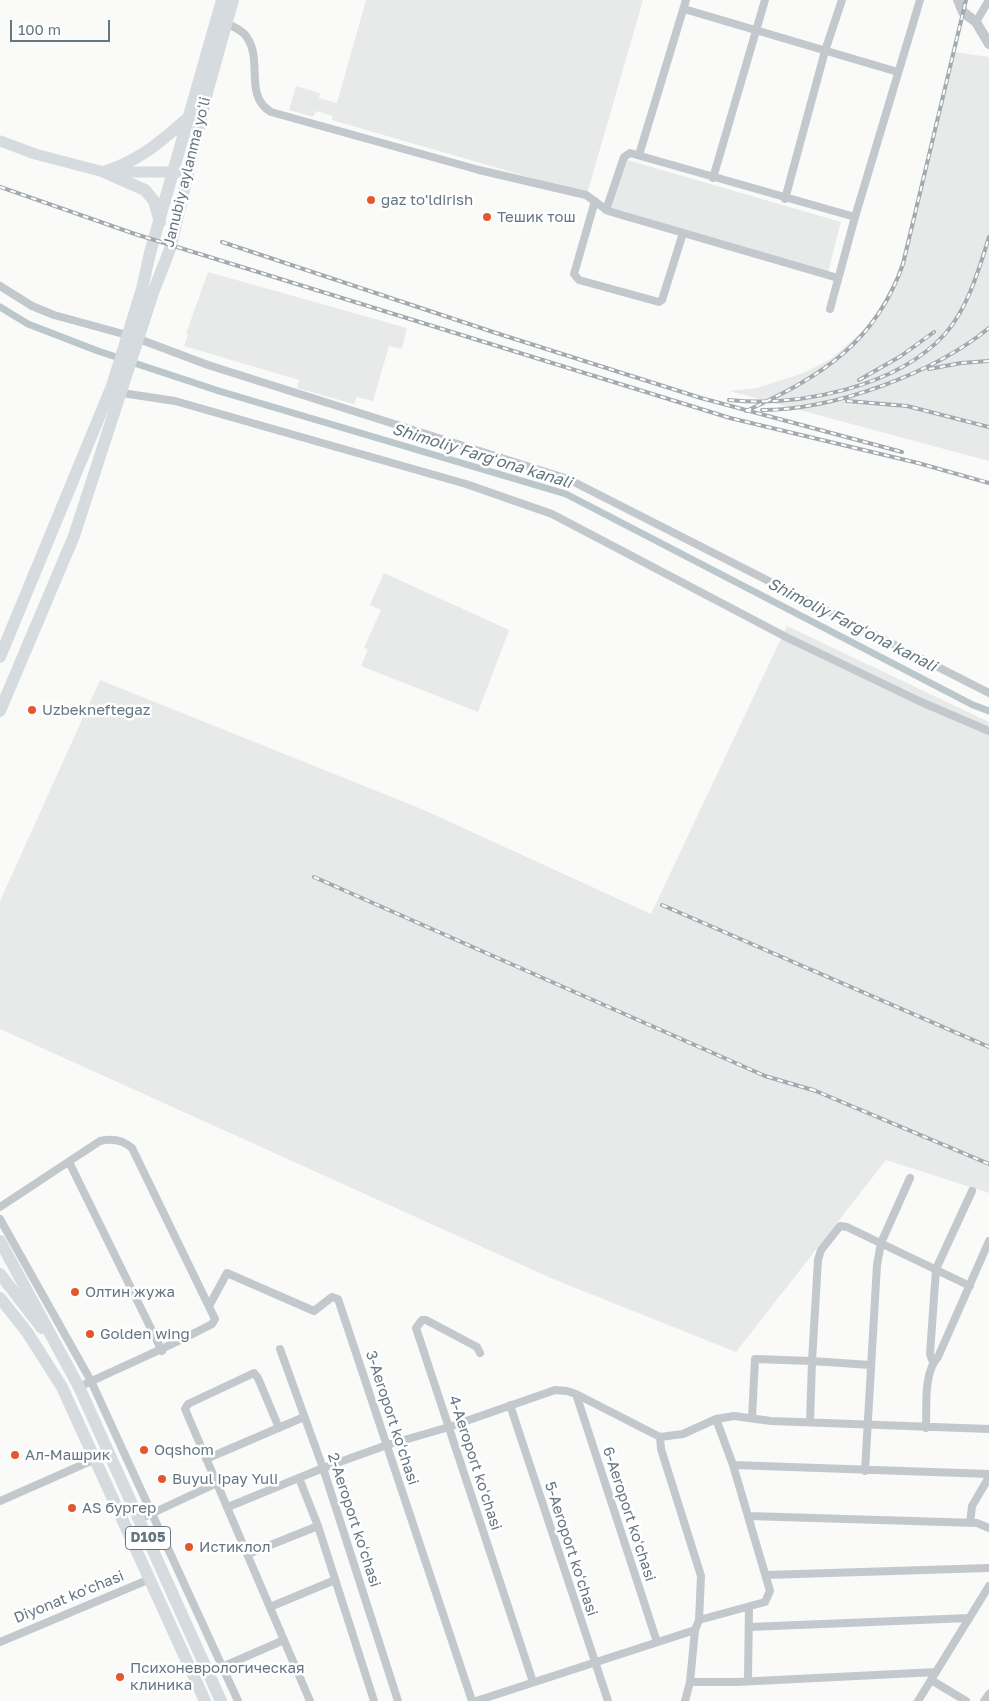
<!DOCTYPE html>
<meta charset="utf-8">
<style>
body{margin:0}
#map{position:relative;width:989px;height:1701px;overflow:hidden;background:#fafaf8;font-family:"Golos Text",sans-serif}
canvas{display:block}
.scale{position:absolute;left:10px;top:20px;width:100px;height:22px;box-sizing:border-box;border:2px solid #657683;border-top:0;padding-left:6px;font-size:15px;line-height:18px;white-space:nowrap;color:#657683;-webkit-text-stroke:4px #fff;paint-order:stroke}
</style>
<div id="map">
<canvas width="989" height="1701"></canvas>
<div class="scale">100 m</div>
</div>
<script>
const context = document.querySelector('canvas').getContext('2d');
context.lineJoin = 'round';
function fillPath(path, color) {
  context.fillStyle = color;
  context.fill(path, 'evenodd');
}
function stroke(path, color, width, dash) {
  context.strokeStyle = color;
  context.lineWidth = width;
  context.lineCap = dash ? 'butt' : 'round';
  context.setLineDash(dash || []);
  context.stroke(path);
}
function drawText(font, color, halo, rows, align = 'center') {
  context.font = font + ' "Golos Text",sans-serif';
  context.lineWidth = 5;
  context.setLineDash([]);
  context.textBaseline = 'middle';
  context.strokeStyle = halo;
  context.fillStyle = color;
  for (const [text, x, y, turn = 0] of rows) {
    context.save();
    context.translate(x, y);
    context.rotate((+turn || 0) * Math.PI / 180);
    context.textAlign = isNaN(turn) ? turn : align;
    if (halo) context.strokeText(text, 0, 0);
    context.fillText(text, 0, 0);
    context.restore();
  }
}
fillPath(new Path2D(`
 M366 0H643L587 194 332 120 333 116 316 111 313 117 289 110 296 86 320 93 319 98 337 103Z
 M953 52 989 57V461L729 391 757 388 806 372 832 358 872 323 897 277Z
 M624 159 841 222 828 272 609 209Z
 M208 272 407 328 402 349 389 346 373 401 357 397 354 404 297 388 299 380 184 346 188 335 186 334Z
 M384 573 509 630 478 712 361 666 368 649 364 648 381 610 370 605Z
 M787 626 989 722V1193L886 1160 736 1352 553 1279 0 1029V901L100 680 424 810 651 914Z`), '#e8e9e9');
stroke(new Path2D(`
 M0 307 28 324 98 351 219 391 566 494 973 705 989 711`), '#bbc7cb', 7);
stroke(new Path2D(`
 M684 9 898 72
 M976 22 989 0
 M227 23C233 27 242 30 246 36 264 60 243 95 271 112L479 170 586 195 608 211 838 278
 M639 155 686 0
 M713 178 765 0
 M785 199 825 51 842 0
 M595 201 574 274 579 280 659 302 662 300 683 233
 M606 210 624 157 630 153 855 217
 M0 286 32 306 54 315 127 335
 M830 309 855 217 920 0
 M139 339 208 365 568 479 989 693
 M122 393 175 401 466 484 552 514 788 638 919 701 989 731
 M69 1162 162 1351
 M0 1207 100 1141C112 1138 123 1140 132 1148L215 1319 212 1324C169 1347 123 1366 79 1387
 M0 1219 91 1381 238 1701
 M209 1306 227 1273 314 1311 332 1297 338 1299 472 1701
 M280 1349 323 1468 398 1701
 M480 1353 477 1347 426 1320H422L416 1328 533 1682
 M933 1362 930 1354 936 1269 972 1191
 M576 1394 657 1642
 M510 1405 608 1701
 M752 1418 755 1359 812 1361 818 1260 821 1250 840 1226 847 1227 970 1286
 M810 1422 812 1361 870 1365
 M279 1428 258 1378 254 1373 188 1404 185 1409 310 1701
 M926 1428C927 1407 923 1373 938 1357L989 1241
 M660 1437 661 1449 701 1576 699 1620 695 1630 690 1682 685 1701
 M206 1459 304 1417
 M733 1465 989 1474
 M865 1471 877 1265 881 1243 910 1178
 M299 1478 318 1526 374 1701
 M0 1501 109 1453
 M228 1507 323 1468 387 1445 449 1427 555 1390 567 1391 576 1394 660 1437 683 1434 716 1419 734 1416 771 1421 989 1429
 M749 1516 977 1523 989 1528
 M140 1519 217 1483
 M970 1523 972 1506 989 1477
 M248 1554 318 1526
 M766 1575 989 1568
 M270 1607 335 1580
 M699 1620 765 1602 770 1591 733 1465 716 1419
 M749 1627 969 1618
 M0 1642 150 1579
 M222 1667 284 1640
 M748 1680 749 1607
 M931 1680 966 1701
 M690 1682H737L936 1672
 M476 1701 695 1630
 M918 1701 989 1586
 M984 1701 989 1694`), '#c3c8cc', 8);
stroke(new Path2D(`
 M958 0 963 12 976 22 989 44`), '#c3c8cc', 10);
stroke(new Path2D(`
 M0 141 35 154 104 172H180`), '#d6dbdf', 11);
stroke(new Path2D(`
 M0 1274 42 1328`), '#d6dbdf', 12);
stroke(new Path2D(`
 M104 172C141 160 160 142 189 117
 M104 172 145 190 154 201 160 222
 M0 657 112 386 142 289 150 253 222 0
 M0 711 74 536 154 290 170 249 208 89 233 0
 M0 1241 79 1387 221 1701
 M0 1298 27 1332 62 1387 205 1701`), '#d6dbdf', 12);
const rail = new Path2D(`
 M0 187 135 234 730 418 918 463 989 483
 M222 242 496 333 701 398 902 452
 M929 369 961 363 989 361
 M859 380 901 356 934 332
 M729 400C798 407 896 388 945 334 968 308 979 269 989 237
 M847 401 907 406 989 427
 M762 410C834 410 934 373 989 328
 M746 411C820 377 875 344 903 264L966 0
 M314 877 765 1076 816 1091
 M662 905 989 1047
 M811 1089 989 1164`);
stroke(rail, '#a2aab0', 4);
stroke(rail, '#fff', 2, [5.5]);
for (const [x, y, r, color] of [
 [371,200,5,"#e4572e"],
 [487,217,5,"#e4572e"],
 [32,710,5,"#e4572e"],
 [75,1292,5,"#e4572e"],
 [90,1334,5,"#e4572e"],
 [144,1450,5,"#e4572e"],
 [15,1455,5,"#e4572e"],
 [162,1479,5,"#e4572e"],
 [72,1508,5,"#e4572e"],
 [189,1547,5,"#e4572e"],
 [120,1677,5,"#e4572e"]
]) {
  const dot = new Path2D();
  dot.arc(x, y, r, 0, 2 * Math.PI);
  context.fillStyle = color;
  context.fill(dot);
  stroke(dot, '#fff', 2);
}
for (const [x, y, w] of [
 [148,1538,45]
]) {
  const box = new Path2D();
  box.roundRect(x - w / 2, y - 11.5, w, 23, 4);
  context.fillStyle = '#fff';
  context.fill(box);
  stroke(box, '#657683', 1);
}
drawText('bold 14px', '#657683', null, [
 ["D105",148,1538]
]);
drawText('15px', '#657683', '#fff', [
 ["Janubiy aylanma yoʻli",187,172,-76],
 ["3-Aeroport koʻchasi",392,1418,72],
 ["4-Aeroport koʻchasi",475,1463,72],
 ["6-Aeroport koʻchasi",629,1514,72],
 ["2-Aeroport koʻchasi",354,1520,72],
 ["5-Aeroport koʻchasi",571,1549,72],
 ["Diyonat ko'chasi",69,1597,-22]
]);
drawText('15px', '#657683', '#fff', [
 ["gaz to'ldirish",381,200],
 ["Тешик тош",497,217],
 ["Uzbekneftegaz",42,710],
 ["Олтин жужа",85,1292],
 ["Golden wing",100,1334],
 ["Oqshom",154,1450],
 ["Ал-Машрик",25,1455],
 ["Buyul Ipay Yuli",172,1479],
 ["AS бургер",82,1508],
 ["Истиклол",199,1547],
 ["Психоневрологическая",130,1668],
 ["клиника",130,1685]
], 'left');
drawText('italic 16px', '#60757c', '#fff', [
 ["Shimoliy Fargʻona kanali",482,456,17],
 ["Shimoliy Fargʻona kanali",852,625,27]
]);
</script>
